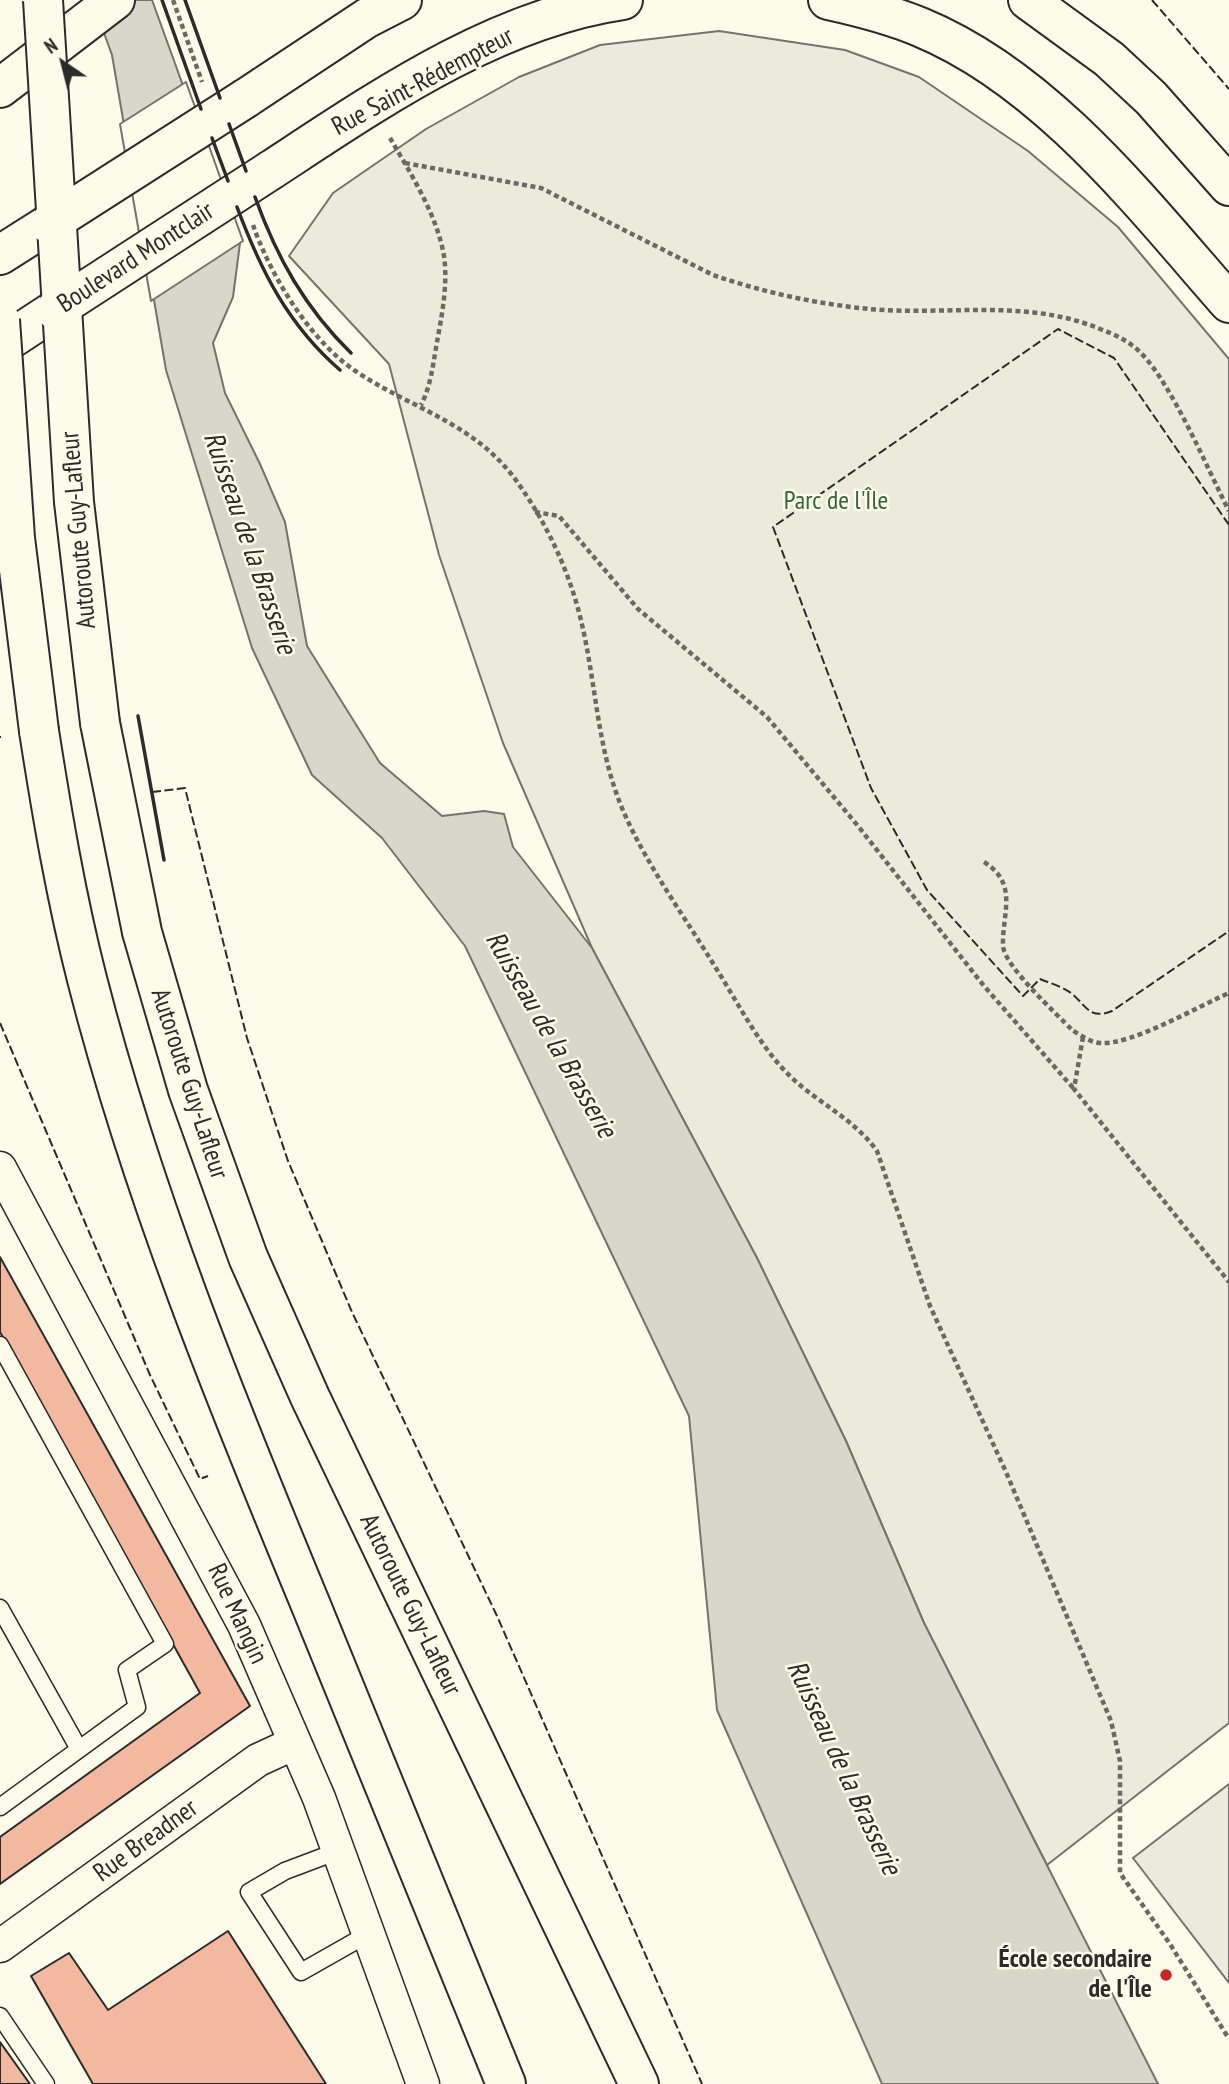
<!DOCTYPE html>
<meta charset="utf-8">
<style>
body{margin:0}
#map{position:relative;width:1229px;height:2084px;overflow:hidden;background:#fdfbea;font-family:"PT Sans Narrow",sans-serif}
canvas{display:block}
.north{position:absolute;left:28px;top:28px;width:70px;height:70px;-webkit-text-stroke:5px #fdfbea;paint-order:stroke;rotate:325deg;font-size:19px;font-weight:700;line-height:28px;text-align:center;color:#2b2b2b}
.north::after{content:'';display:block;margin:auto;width:24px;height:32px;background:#2b2b2b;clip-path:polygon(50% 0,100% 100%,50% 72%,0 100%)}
</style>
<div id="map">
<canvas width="1229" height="2084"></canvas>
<div class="north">N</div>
</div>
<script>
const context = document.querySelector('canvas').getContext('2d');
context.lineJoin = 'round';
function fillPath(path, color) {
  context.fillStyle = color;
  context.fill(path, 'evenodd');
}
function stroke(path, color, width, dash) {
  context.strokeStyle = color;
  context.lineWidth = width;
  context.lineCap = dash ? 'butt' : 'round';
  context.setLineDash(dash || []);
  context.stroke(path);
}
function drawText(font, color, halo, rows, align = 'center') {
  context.font = font + ' "PT Sans Narrow",sans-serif';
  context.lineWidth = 5;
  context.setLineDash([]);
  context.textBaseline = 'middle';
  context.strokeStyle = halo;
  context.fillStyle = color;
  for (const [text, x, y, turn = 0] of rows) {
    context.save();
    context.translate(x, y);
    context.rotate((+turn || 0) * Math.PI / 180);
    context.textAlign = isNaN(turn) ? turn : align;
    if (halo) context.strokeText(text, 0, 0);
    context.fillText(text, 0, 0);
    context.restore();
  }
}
const green = new Path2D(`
 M719 31 845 50 919 77 1028 151 1118 227 1229 359V1723L1047 1865 924 1623 846 1441 757 1258 592 948 503 743 439 555 389 364 289 256 333 193 426 129 519 77 600 45Z
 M1229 1784V1983L1133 1858Z`);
fillPath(green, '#ecebdb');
stroke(green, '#74746e', 2);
const water = new Path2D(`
 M92 0H152L240 243 233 297 213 343 225 393 260 464 285 522 307 646 380 763 442 816 484 811 504 814 513 847 592 948 757 1258 846 1441 924 1623 1158 2084H882L717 1710 689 1416 465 946 382 838 312 775 252 648 166 370 112 55Z`);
fillPath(water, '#d8d7c9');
stroke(water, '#74746e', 2);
const pier = new Path2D(`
 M186 82 243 241 151 301 120 124Z`);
fillPath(pier, '#fdfbea');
stroke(pier, '#74746e', 2);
const building = new Path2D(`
 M0 1257 250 1706 0 1884V1837L200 1693 0 1332Z
 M228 1931 326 2084H93L31 1976 69 1953 108 2010Z
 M0 2042 30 2084H0Z`);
fillPath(building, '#f2b8a0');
stroke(building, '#2b2b2b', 2);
const lane = new Path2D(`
 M0 1345 165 1644 127 1670 137 1707 0 1807
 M0 1608 79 1749
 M338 1851 285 1871 249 1892 301 1972 368 1934
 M0 2016 46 2084`);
const street = new Path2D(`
 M0 1168 244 1625 319 1798 423 2084
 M0 1946 258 1760 295 1743`);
const secondary = new Path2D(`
 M828 0C860 7 891 15 920 27 1046 79 1142 204 1229 303
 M1028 0 1109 59 1151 98 1229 186
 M246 98 367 18 402 0
 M271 170C378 100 494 19 623 0
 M0 255 49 224
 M0 346 55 310`);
const highway = new Path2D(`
 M0 88 115 0
 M100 723 142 932 188 1090 248 1257 310 1397 639 2084
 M39 731C52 814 66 897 87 979 142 1194 225 1398 310 1603 376 1763 442 1923 506 2084`);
stroke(lane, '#2b2b2b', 19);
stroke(street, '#2b2b2b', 35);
stroke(secondary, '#2b2b2b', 42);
stroke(highway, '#2b2b2b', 42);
stroke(new Path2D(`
 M173 0 202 82
 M390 138C411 174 437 215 444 256 448 284 442 315 437 342 433 364 431 386 421 405
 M405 163 541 188 713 275C762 292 817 304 869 309 947 316 1026 298 1100 329 1116 335 1129 341 1141 353 1173 386 1207 468 1229 511
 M253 225C271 277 312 344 360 374 417 411 479 425 520 486 550 529 572 578 583 629 597 692 598 755 625 815 649 868 684 916 714 965 737 1001 756 1040 785 1071 813 1101 853 1117 877 1151L930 1306 1006 1472 1111 1721 1120 1761V1873L1170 1944 1229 2039
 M535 512 559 516 638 609 767 717 858 826 984 986 1074 1089
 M984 862C1019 884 1002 913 1003 946 1005 967 1056 1013 1072 1030 1080 1035 1091 1043 1101 1043 1132 1045 1199 1006 1229 993
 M1083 1037 1074 1089 1229 1282`), '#6a6964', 4.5, [5, 3.5]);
stroke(lane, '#fdfbea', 16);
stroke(street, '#fdfbea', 32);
stroke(secondary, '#fdfbea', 38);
stroke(highway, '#fdfbea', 38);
const secondaryBridge = new Path2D(`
 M49 224 246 98
 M55 310 271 170`);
const highwayBridge = new Path2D(`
 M43 0 74 502 100 723
 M0 320 15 538 39 731`);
stroke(secondaryBridge, '#2b2b2b', 42, []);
stroke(highwayBridge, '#2b2b2b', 42, []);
stroke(secondaryBridge, '#fdfbea', 38);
stroke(highwayBridge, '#fdfbea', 38);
stroke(new Path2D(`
 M1152 0 1229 89
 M1229 525 1114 358 1058 329 773 527 871 788 927 890 1023 996 1040 979C1050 983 1063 987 1071 993 1087 1006 1089 1020 1112 1011L1229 931
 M0 737H1
 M152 792 185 788 247 1038 288 1161 352 1312 497 1616 702 2084
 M0 1023 150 1375 200 1479 208 1476`), '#2b2b2b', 2, [9, 3.5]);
stroke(new Path2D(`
 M162 0 201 109
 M185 0 220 98
 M229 124 246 171
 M212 138 228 181
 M255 197C277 258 305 308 351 353
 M237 207C261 271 288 325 340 370
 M138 716 164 860`), '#2b2b2b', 3.5);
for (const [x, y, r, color] of [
 [1166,1975,7,"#c62828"]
]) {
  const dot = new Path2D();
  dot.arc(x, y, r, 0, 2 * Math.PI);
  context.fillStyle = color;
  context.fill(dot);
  stroke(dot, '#fdfbea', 2.5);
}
drawText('26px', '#2b2b2b', '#fdfbea', [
 ["Rue Saint-Rédempteur",423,82,-28],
 ["Boulevard Montclair",136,258,-33],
 ["Autoroute Guy-Lafleur",79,530,-95],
 ["Autoroute Guy-Lafleur",189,1084,72],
 ["Autoroute Guy-Lafleur",410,1605,64],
 ["Rue Mangin",237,1614,65],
 ["Rue Breadner",146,1841,-36]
]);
drawText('26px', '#34623c', '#fdfbea', [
 ["Parc de l'Île",836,502]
]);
drawText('bold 26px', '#2b2b2b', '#fdfbea', [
 ["École secondaire",1152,1960],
 ["de l'Île",1152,1990]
], 'right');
drawText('italic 28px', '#2b2b2b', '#fdfbea', [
 ["Ruisseau de la Brasserie",249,543,71],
 ["Ruisseau de la Brasserie",550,1035,60],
 ["Ruisseau de la Brasserie",843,1768,65]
]);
</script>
